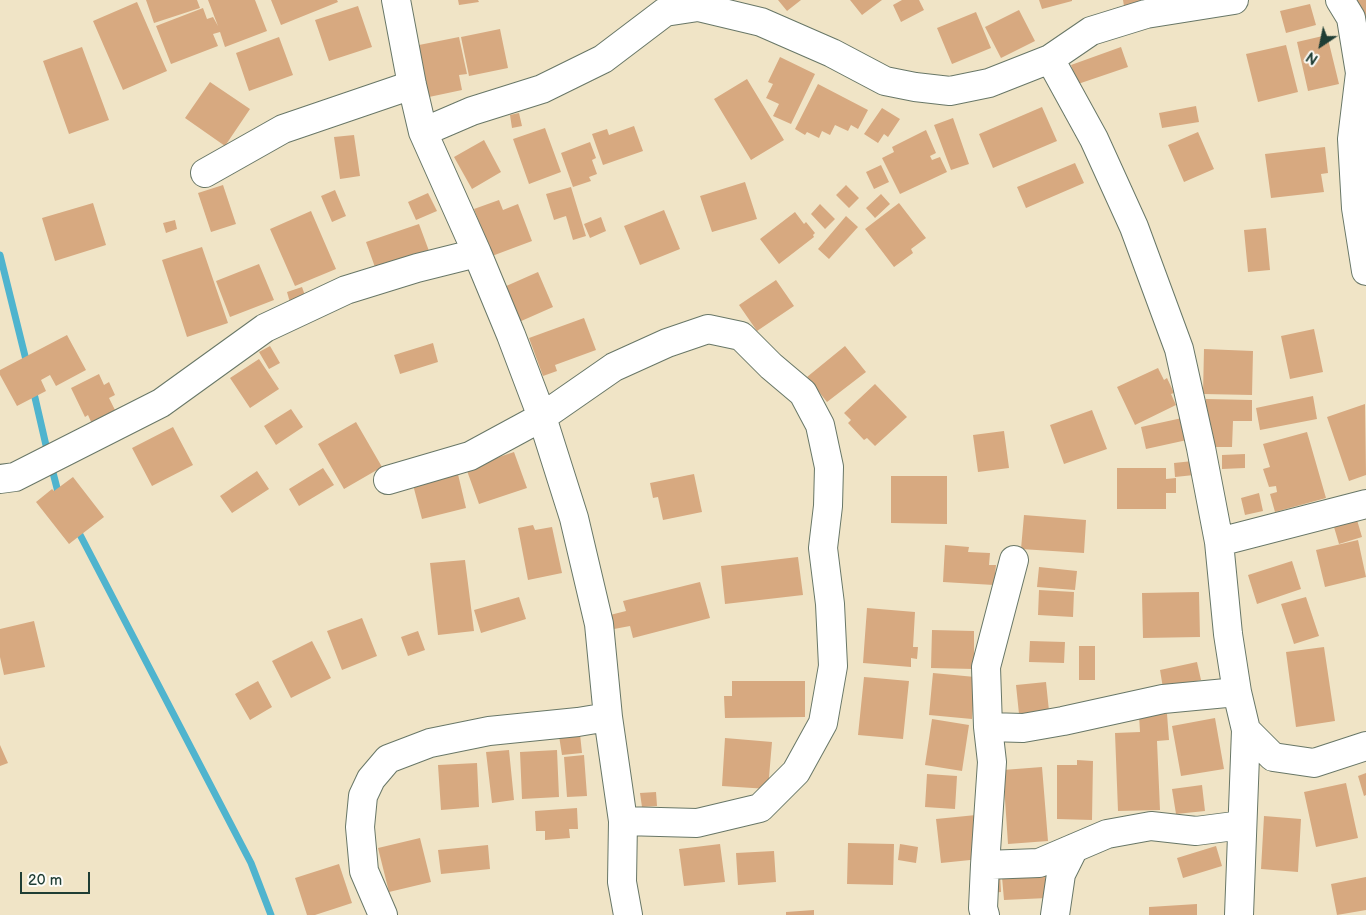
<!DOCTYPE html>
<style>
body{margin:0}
#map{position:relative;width:1366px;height:915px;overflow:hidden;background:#f0e4c6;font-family:"Balsamiq Sans",sans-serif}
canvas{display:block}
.north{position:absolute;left:1296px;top:20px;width:50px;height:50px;-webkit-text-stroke:4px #fdfcf7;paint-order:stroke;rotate:214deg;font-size:14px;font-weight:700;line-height:20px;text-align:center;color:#1f3d34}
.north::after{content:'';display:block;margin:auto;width:18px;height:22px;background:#1f3d34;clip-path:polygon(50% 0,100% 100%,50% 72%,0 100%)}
.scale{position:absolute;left:20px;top:872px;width:70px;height:22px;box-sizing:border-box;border:2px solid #1f3d34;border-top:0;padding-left:6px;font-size:15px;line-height:18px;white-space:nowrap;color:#1f3d34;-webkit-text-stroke:4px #fdfcf7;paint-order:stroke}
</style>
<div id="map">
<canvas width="1366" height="915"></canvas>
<div class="north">N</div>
<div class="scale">20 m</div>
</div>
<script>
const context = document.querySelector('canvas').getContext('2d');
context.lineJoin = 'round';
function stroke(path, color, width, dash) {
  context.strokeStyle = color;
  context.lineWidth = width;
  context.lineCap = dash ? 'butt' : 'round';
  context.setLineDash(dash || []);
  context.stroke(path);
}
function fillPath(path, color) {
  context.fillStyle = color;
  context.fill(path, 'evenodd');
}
stroke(new Path2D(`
 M0 255 27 364
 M33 389 48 454
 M51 465 58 492 61 497
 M76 527 251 863 271 915`), '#4fb4ce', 7);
fillPath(new Path2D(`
 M146 0H197L200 8 154 23Z
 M208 0H255L267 31 225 47 220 32 213 34 218 46 171 64 156 26 203 8 207 19 213 17 218 26Z
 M271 0H337L338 2 281 25Z
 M458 0H478L479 2 459 5Z
 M778 0H801L787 11Z
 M850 0H882L862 15Z
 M902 0H919L924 10 901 22 893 5Z
 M1039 0H1072V1L1042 9Z
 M1123 0H1164L1124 6Z
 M1357 0H1366V17Z
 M137 2 167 71 123 90 93 21Z
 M1310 4 1316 25 1286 33 1280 11Z
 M358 6 372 47 329 61 315 20Z
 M1019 10 1035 41 1001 58 985 27Z
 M976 12 991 48 952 64 937 28Z
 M500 29 508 68 469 76 461 37Z
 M1327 35 1339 84 1308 91 1297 42Z
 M279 37 293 75 249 91 236 53Z
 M459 37 467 74 459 75 462 90 429 97 419 45Z
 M1286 45 1298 92 1258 102 1246 54Z
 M82 47 109 120 69 134 43 61Z
 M1121 47 1128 67 1078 84 1071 65Z
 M780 57 815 74 791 124 773 116 779 104 766 98 773 84 768 82Z
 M747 79 784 140 751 160 714 99Z
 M210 82 250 109 225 146 185 118Z
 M818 84 868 110 858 129 851 125 848 131 835 125 830 135 822 131 819 138 807 132 805 135 795 129Z
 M1196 106 1199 122 1162 128 1159 113Z
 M1042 107 1057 141 993 168 979 134Z
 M882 108 900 119 888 137 884 134 878 143 864 134Z
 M519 113 522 126 512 128 510 115Z
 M953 118 969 164 951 170 934 125Z
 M634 126 643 151 603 165 592 134 607 129 609 135Z
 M545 128 561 172 529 184 513 139Z
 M926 130 936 153 930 156 932 160 940 157 947 172 900 194 882 158 894 152 892 147Z
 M1198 132 1214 169 1184 182 1168 145Z
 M354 135 360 176 340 179 334 137Z
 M484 140 501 172 472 189 454 157Z
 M590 142 596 158 592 160 597 174 589 177 591 181 573 187 561 153Z
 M1325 147 1328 173 1321 174 1324 192 1271 198 1265 154Z
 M1075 163 1084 183 1026 208 1017 187Z
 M881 165 889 182 874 189 866 172Z
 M745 182 757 219 712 232 700 196Z
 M223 185 236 224 211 232 198 193Z
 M846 185 859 198 849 208 836 195Z
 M571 187 586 236 573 240 566 216 554 220 546 194Z
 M335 190 346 216 332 222 321 196Z
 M428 193 437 211 416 220 408 202Z
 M881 194 890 204 875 218 866 208Z
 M499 200 503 210 518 204 532 241 492 256 474 209Z
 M93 203 106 245 55 261 42 218Z
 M899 203 926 238 911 249 913 253 894 267 865 229Z
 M820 204 835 219 825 229 811 214Z
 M664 210 680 249 640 265 624 226Z
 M311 211 336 269 295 286 270 229Z
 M795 212 804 224 806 222 815 233 813 235 814 237 779 264 760 239Z
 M846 216 858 227 829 259 818 249Z
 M601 217 606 231 590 238 584 224Z
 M175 220 177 229 166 233 163 223Z
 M419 224 429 251 376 270 366 242Z
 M1266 228 1270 270 1248 272 1244 230Z
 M202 247 228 323 187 337 162 260Z
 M259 264 274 300 230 317 216 281Z
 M538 272 553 307 519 322 504 287Z
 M776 280 794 306 757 331 739 305Z
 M302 287 307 301 291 306 287 292Z
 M584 318 596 350 555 365 557 371 543 376 529 338Z
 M1314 329 1323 372 1290 379 1281 336Z
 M67 335 86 370 56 386 50 375 41 380 46 391 17 406 0 375V370Z
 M433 343 438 362 400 374 394 355Z
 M270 346 280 363 269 369 259 352Z
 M845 346 866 372 827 402 807 377Z
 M1204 349 1253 351 1252 395 1203 394Z
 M259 359 279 389 250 408 230 378Z
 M1158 368 1164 380 1167 378 1174 393 1171 394 1176 405 1135 425 1117 387Z
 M99 374 104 385 109 382 115 395 109 398 116 412 92 424 88 415 85 417 71 388Z
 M875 384 907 417 875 446 867 438 864 440 848 423 851 420 844 413Z
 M1313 396 1317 419 1260 430 1256 408Z
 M1206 399 1252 400V421H1233L1232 447H1205Z
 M1365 404 1366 475 1349 481 1327 417Z
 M291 409 303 427 276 445 264 426Z
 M1092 410 1107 449 1064 464 1050 425Z
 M1182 418 1187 440 1146 449 1141 427Z
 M356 422 382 467 344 489 318 444Z
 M173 427 193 465 152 486 132 448Z
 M1004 431 1009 468 978 472 973 435Z
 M1307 432 1326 498 1275 512 1270 494 1277 492 1276 486 1269 487 1263 469 1270 467 1263 444Z
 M514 452 527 488 479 504 466 468Z
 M1245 454V468L1222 469V455Z
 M1193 461 1194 475 1175 477 1174 463Z
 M323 468 334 485 299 506 289 489Z
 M1117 468H1166V479L1176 478V493H1166V509H1117Z
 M457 470 466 508 422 519 412 481Z
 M257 471 269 489 232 513 220 496Z
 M694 474 702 512 663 520 658 497 653 498 650 483Z
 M891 476H947V524L891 523Z
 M73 477 104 517 69 544 36 502 52 489 54 491Z
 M1259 493 1263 511 1245 515 1241 498Z
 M1024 515 1086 520 1084 553 1021 549Z
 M1357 520 1362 537 1339 544 1334 527Z
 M533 525 535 530 552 527 562 573 528 580 518 528Z
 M1358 540 1366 577 1325 587 1316 550Z
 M945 545 969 547 968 552 990 553 989 565H996L994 585 943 582Z
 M798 557 803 595 725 604 721 566Z
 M465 560 474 631 438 635 430 563Z
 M1292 561 1301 589 1257 604 1248 575Z
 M1039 567 1077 571 1075 590 1037 587Z
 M700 582 710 618 633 638 630 626 614 629 610 615 626 611 623 601Z
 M1039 590 1074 592 1073 617 1038 615Z
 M1199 592 1200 637 1143 638 1142 593Z
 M519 597 526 619 481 633 474 610Z
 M1306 597 1319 636 1294 644 1281 604Z
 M867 608 915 612 913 647H918L917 659 911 658V667L863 663Z
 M362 618 377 656 342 670 327 631Z
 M34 621 45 667 4 675 0 657V629Z
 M932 630 974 631V669L931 668Z
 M418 631 425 650 408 656 401 637Z
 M312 641 331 678 291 698 272 661Z
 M1030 641 1065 642 1064 663 1029 662Z
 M1079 646H1095V680H1079Z
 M1324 647 1335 721 1296 727 1286 652Z
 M1197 662 1201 680 1163 688 1160 670Z
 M933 673 975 677 972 719 929 715Z
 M864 677 909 681 903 739 858 735Z
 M258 681 272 707 250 720 235 694Z
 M732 681H805V717L725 718 724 696H732Z
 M1046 682 1049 711 1019 714 1016 685Z
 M1167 714 1169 740 1157 741 1160 810 1118 811 1115 733 1140 732 1139 715Z
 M1215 718 1224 769 1181 776 1172 726Z
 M932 719 969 725 962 771 925 765Z
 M580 734 582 753 562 755 559 736Z
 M725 738 772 742 768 789 722 786Z
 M0 745 8 763 0 766Z
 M509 750 514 800 492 803 486 752Z
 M557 750 559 797 522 799 520 752Z
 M584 755 587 796 567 797 564 757Z
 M1077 760 1093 761 1092 820 1057 819V765H1077Z
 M477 763 479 807 441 810 438 765Z
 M1042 767 1048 841 1008 844 1003 770Z
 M1366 773V795L1364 796 1358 776Z
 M927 774 957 776 955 809 925 807Z
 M1346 783 1358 838 1316 847 1304 792Z
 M1202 785 1205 811 1176 814 1172 789Z
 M656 792 657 806 642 807 640 793Z
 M577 808 578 829H569L570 838 545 840V831H536L535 811Z
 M976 815 980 859 941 863 936 819Z
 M1264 816 1301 819 1298 872 1261 869Z
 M420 838 431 882 389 892 378 848Z
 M848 843 894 844 893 885 847 884Z
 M720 844 725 882 684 886 679 849Z
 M900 844 918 847 916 863 898 860Z
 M488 845 490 869 441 874 438 850Z
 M1216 846 1222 866 1183 878 1177 858Z
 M774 851 776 882 738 885 736 853Z
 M339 864 352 903 315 915H307L295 878Z
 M1000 873 1001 892 989 893Z
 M1045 875 1047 898 1004 900 1002 877Z
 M1366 877V910L1337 915 1331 884Z
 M1197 904V915H1149V907Z
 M814 910V915H786V912Z`), '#d7a980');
const minor = new Path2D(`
 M396 0 412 85 423 132 477 253 511 335 542 417 574 518 599 624 608 717 623 821 622 882 628 915
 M1340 0 1351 18 1360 73 1352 139 1356 208 1366 271
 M1050 59 1094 139 1134 227 1179 349 1201 448 1219 542 1228 634 1237 692 1246 730 1239 915
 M423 132 472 111 542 89 603 59 665 12 698 7 761 22 832 53 885 81 915 87 950 91 989 83 1050 59 1091 31 1146 14 1234 0
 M205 173 283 129 412 85
 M0 479 15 477 161 403 265 328 346 290 417 268 477 253
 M388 480 470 456 542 417 614 367 667 343 708 329 741 336 771 366 803 393 820 425 829 467 828 506 823 548 830 604 833 666 823 723 796 772 760 808 697 823 623 821
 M1219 542 1366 504
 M988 727 1023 728 1063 721 1163 699 1237 692
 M1246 730 1273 757 1314 763 1366 746
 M985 865 1039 863 1107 834 1151 826 1196 831 1242 825
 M383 915 364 871 360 827 363 796 371 779 388 759 430 743 489 731 578 722 608 717
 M985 915 983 908 985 865 992 762 988 727 986 667 1014 560
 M1055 915 1061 874 1074 848`);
stroke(minor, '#687767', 30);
stroke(minor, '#fff', 28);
</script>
